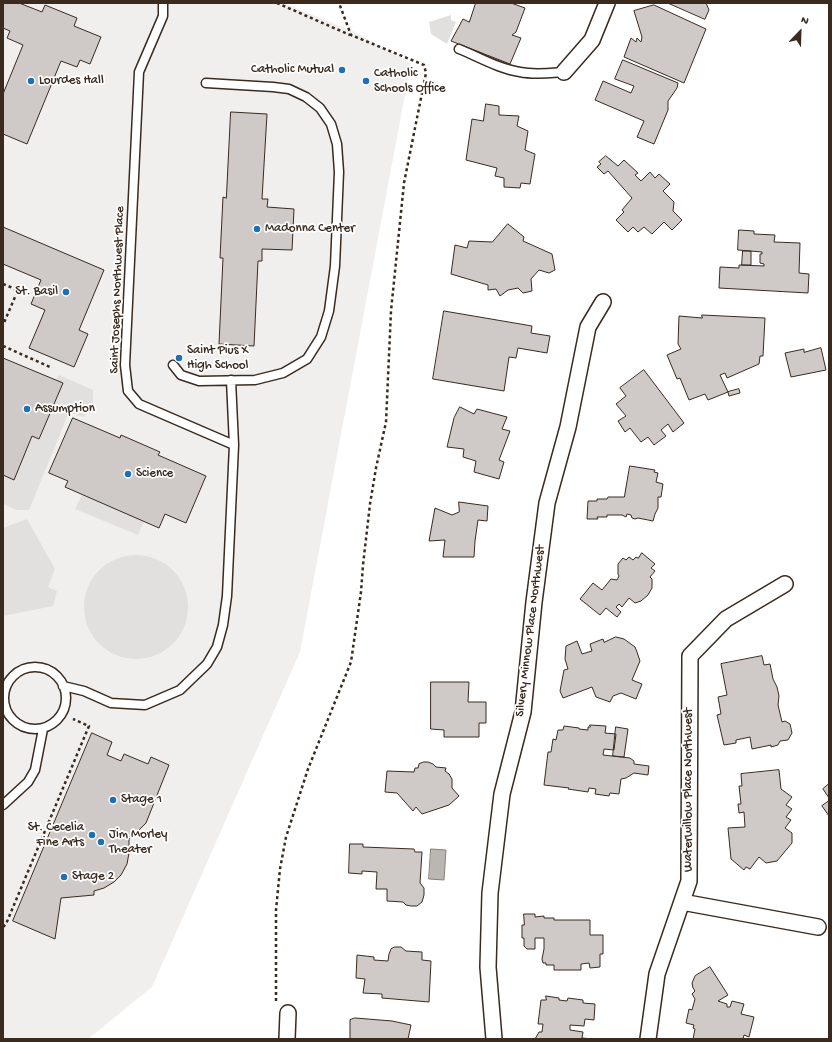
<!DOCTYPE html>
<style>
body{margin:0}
#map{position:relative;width:832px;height:1042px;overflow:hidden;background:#fff;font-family:"Gochi Hand",sans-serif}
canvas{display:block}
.frame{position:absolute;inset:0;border:4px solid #3b2a1e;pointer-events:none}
.north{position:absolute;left:780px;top:12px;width:40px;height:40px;-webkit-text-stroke:3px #fff;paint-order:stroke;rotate:23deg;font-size:11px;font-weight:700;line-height:16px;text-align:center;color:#3b2a1e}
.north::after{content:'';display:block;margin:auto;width:14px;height:18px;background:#3b2a1e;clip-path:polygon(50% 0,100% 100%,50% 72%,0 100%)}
</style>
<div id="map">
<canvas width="832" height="1042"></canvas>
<div class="frame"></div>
<div class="north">N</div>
</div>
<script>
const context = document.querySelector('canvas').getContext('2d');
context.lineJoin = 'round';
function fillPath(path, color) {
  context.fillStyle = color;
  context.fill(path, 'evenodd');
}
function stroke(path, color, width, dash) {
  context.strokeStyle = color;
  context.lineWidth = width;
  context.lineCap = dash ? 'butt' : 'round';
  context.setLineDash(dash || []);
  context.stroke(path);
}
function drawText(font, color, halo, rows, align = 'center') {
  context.font = font + ' "Gochi Hand",sans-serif';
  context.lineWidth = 3.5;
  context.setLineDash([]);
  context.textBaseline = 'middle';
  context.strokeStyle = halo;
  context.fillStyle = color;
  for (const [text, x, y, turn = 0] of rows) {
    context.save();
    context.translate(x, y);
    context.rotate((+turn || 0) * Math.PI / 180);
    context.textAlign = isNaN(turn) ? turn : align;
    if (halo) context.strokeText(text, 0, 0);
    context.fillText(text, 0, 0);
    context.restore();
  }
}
fillPath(new Path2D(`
 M3 3H283L355 32 411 63 300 652 152 987 88 1039H3Z`), '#f1efee');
fillPath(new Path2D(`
 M451 15V20L456 22 447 44 431 34 429 22Z
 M59 375 93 390V407L84 417 69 412 29 510H17L3 504V475L14 479 32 436 40 438 63 383 56 380Z
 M82 495 144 521 138 535 75 509Z
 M27 519 55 569 48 587 57 591 53 606 3 616V528Z
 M84 607a52 52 0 1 1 104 0a52 52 0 1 1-104 0Z`), '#e2e0de');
const water = new Path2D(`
 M431 849 446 850 444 880 429 879Z`);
fillPath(water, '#bcb6b3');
stroke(water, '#887e77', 1);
const building = new Path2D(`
 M3 3H19L42 12 45 5 77 18 74 26 101 37 90 64 80 60 77 67 61 61 27 144 3 134V94L23 45 7 38 10 31 3 28Z
 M476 3H511L525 8 516 32 512 35 521 38 510 64 451 41 463 19 469 22Z
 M668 3H706L709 10 705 19Z
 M654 5 706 29 684 83 624 57 631 38 636 42 637 38 641 42 642 37 634 11Z
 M623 60 678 83 677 88 668 101V110L654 144 637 137 644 121 595 100 603 81 631 93 634 86 615 79Z
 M486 104 499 106V115L519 116 517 126 528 131 525 150 535 154 530 184 521 183 520 188 504 187V178L495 176 497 168 466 160 472 119 483 121Z
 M231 112 267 114 262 199H268L267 207 294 209 292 250 262 249V261H258L254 346 219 344 223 258H220L223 197 226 198Z
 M606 156 618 166 624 160 638 173 635 175 641 181 650 172 655 178 659 174 670 184 663 191 674 202 673 211 682 220 672 230 664 222 652 234 644 227 638 232 633 227 628 232 616 220 624 212 622 210 632 198 608 171 604 174 597 167 601 164 599 162Z
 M508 224 524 237 523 241 552 254 555 270 549 273 539 270 531 279 532 291 523 293 518 288 508 290 500 296 496 289 488 290V285L451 274 455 245 467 248 469 241 492 242Z
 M3 227 104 270 79 330 88 334 74 367 29 348 45 310 31 304 41 280 3 264Z
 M739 230 754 231V234L775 235 774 242 800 243 799 273 809 274 808 293 719 288 720 267 739 268V265L764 266V264L760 263V254H762V252L738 250Z
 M743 251H751V265H742Z
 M444 311 532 326 531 333 550 336 547 353 518 348 516 358 509 357 504 391 433 379Z
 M702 315 765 318 763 356H760L759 364 727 378 725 373 720 375 728 392 708 400 705 394 689 400 680 378 677 379 667 355 681 349 678 344 679 316 702 318Z
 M821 348 826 370 791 377 785 353 804 349V352Z
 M3 358 63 383 39 439 32 436 14 480 3 475Z
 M644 370 684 423 673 432 668 424 661 430 666 436 654 445 648 437 641 442 630 428 625 432 618 421 626 416 616 404 626 396 620 388Z
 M739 389 740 393 729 396 728 392Z
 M460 407 474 414 477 409 507 417 502 429 510 431 499 460 504 462 499 479 474 472 476 461 463 457 464 449 447 447 454 418Z
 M73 418 120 438 121 435 160 452 158 455 206 476 186 523 165 514 159 528 65 487 68 481 49 473Z
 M630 466 655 470 654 472 658 473 656 482 663 484 661 497H658V508L655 514 653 521 638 518 635 519 632 518 631 515 627 514 626 517 622 515H607V517H597L598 519H587L588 501H597V499H607L608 497H624Z
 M459 502 488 506 487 521 478 520 475 541 474 557H443L445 540 429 541 435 508 452 515 459 512Z
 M642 553 655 564 651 568 655 571 650 577 652 579V588L648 595 641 601 635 603 629 598 622 607 619 604 616 607 621 612 617 617 606 608 600 615 580 599 593 583 602 590 611 579 617 580 619 576 618 574V564L623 558 626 560 629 557 633 560 636 557 638 558Z
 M616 637 624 639 635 647 637 652 640 661 632 680 642 684 636 699 621 693 613 696 610 702 596 697 592 687 563 698 560 691 564 670 568 669 565 659 566 646 577 641 582 654 592 651 590 644 603 639 604 642Z
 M762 656 764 665 770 664 773 679 777 687 779 696 778 705 782 722 785 721 790 724 792 733 788 740 780 741 778 745 771 747V745L752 749 750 737 736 740V743L724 745 717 715 721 714 718 697 727 695 721 664Z
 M431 682H469L468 702H486V723H479V737H444V730L431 729Z
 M590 725 606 726 605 733 616 734 614 750 604 749 603 755 630 758 634 761V764L649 766 648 775 634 773 626 778 621 779 619 794 610 793 609 796 595 794 596 789 589 788 588 792 568 789 569 788 544 785 548 752H551L553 739 556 740 558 730H563L564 726 579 728V729L588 730V727H590Z
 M616 727 628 729 624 757 613 756Z
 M92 733 112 742 107 755 121 761 124 754 148 764 151 757 169 765 146 823 139 830 129 839V853L127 864 121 875 114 882 104 888 94 891V895L61 898 55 939 13 921Z
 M424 762H428L433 764 436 767 446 768 445 771 449 774 452 779V788L459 796 449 805 422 814 416 807 413 811 397 793 385 792 387 771 414 772 415 768H418L419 764Z
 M779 770 781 789 792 797 786 805 792 809 786 817 791 820 785 828 792 833V843L777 861 766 863 759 857 750 869 746 867 744 870 731 859 728 828 745 827 744 812 739 813 738 804H741L739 786H742L741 774Z
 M829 784V798L823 789Z
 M829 801V816L822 806Z
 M350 844H363V847L414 849 415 852H422L420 883 424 888V895L422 902 417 906H411L406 905 403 902 387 901V889H376L377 872 362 871V874L349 873Z
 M524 914H535V917L544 916V918H554V920H590V935H603V954H600V967L590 968 589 963 581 964V970H554V965H546V963H543L542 959 544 949V938H535V949H527L524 946V938H522V925H524Z
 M395 947H401L406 951 422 952V960L431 961 429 1002 382 998V994L363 993 365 979 356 978 357 955 374 957V960L388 961 389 954 391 949Z
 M710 967 728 995 718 1001 727 1004V1007H730L732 1001 744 1004 741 1014 754 1017 749 1037 744 1035 743 1039H693L695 1029 693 1028 694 1025 686 1023 689 1009 692 1010 695 999 692 994 695 991 693 988 692 983 695 976Z
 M546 996 559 998V1000L567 1001 568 998 583 1000V1003L595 1004 594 1020 585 1019 584 1026 570 1025V1030L583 1032 582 1038 593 1039H535L539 1032H542L543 1024H538L541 1000H546Z
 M355 1018 392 1021 411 1025 408 1039H350V1020Z`);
fillPath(building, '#cfcac7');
stroke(building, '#3b2a1e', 1);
const lane = new Path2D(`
 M459 49C479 57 499 69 520 72 535 75 550 73 564 72
 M173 365 181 375 199 381 255 380 283 373 307 359 321 337 329 311 335 266 339 172 337 144 331 124 320 108 306 97 289 89 273 87 206 83
 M231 380 234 445
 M4 698a31 31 0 1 1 62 0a31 31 0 1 1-62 0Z
 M63 686 84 691 111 703 145 705 180 690 207 664 217 647 223 625 227 596 234 445 139 404 128 391 125 365 139 72 163 16V3
 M3 805 28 782 35 770 43 729`);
const street = new Path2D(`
 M564 72 592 40 607 3
 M682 902 818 927
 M287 1039 288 1013
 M494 1039 488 967 490 893 502 794 523 712 534 602 547 503 568 427 588 327 603 302
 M648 1039 657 974 689 881 690 656 726 619 785 584`);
stroke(lane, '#3b2a1e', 11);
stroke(street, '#3b2a1e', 18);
stroke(new Path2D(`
 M277 3 350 35
 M3 284 18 290 3 325
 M3 346 50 367
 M3 927 6 924 89 726 73 719
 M276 1001V910L280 869 286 837 308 769 351 662 361 592 363 565 370 504 376 468 386 422 391 311 404 183 426 73 424 65 351 35 339 3`), '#3b2a1e', 2.5, [3, 3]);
stroke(lane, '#fff', 8);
stroke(street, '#fff', 15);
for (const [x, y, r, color] of [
 [342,70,4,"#1f6fb2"],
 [31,81,4,"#1f6fb2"],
 [366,81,4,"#1f6fb2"],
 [257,229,4,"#1f6fb2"],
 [66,292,4,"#1f6fb2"],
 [179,358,4,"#1f6fb2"],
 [27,409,4,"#1f6fb2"],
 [128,474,4,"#1f6fb2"],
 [113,800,4,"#1f6fb2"],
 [92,835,4,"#1f6fb2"],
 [101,842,4,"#1f6fb2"],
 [64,877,4,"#1f6fb2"]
]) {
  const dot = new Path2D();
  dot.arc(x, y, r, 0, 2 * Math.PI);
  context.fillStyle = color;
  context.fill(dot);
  stroke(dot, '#fff', 1.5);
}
drawText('13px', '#3b2a1e', '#fff', [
 ["Catholic Mutual",334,70,"right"],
 ["Catholic",374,74],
 ["Schools Office",374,89],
 ["Lourdes Hall",39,81],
 ["Madonna Center",265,229],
 ["St. Basil",58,292,"right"],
 ["Saint Pius X",187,351],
 ["High School",187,366],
 ["Assumption",35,409],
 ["Science",136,474],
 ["Stage 1",121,800],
 ["St. Cecelia",84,828,"right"],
 ["Fine Arts",84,843,"right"],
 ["Jim Morley",109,835],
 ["Theater",109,850],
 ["Stage 2",72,877]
], 'left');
drawText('13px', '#3b2a1e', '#fff', [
 ["Saint Josephs Northwest Place",118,290,-88],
 ["Silvery Minnow Place Northwest",531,631,-83],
 ["Waterwillow Place Northwest",689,790,-90]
]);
</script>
